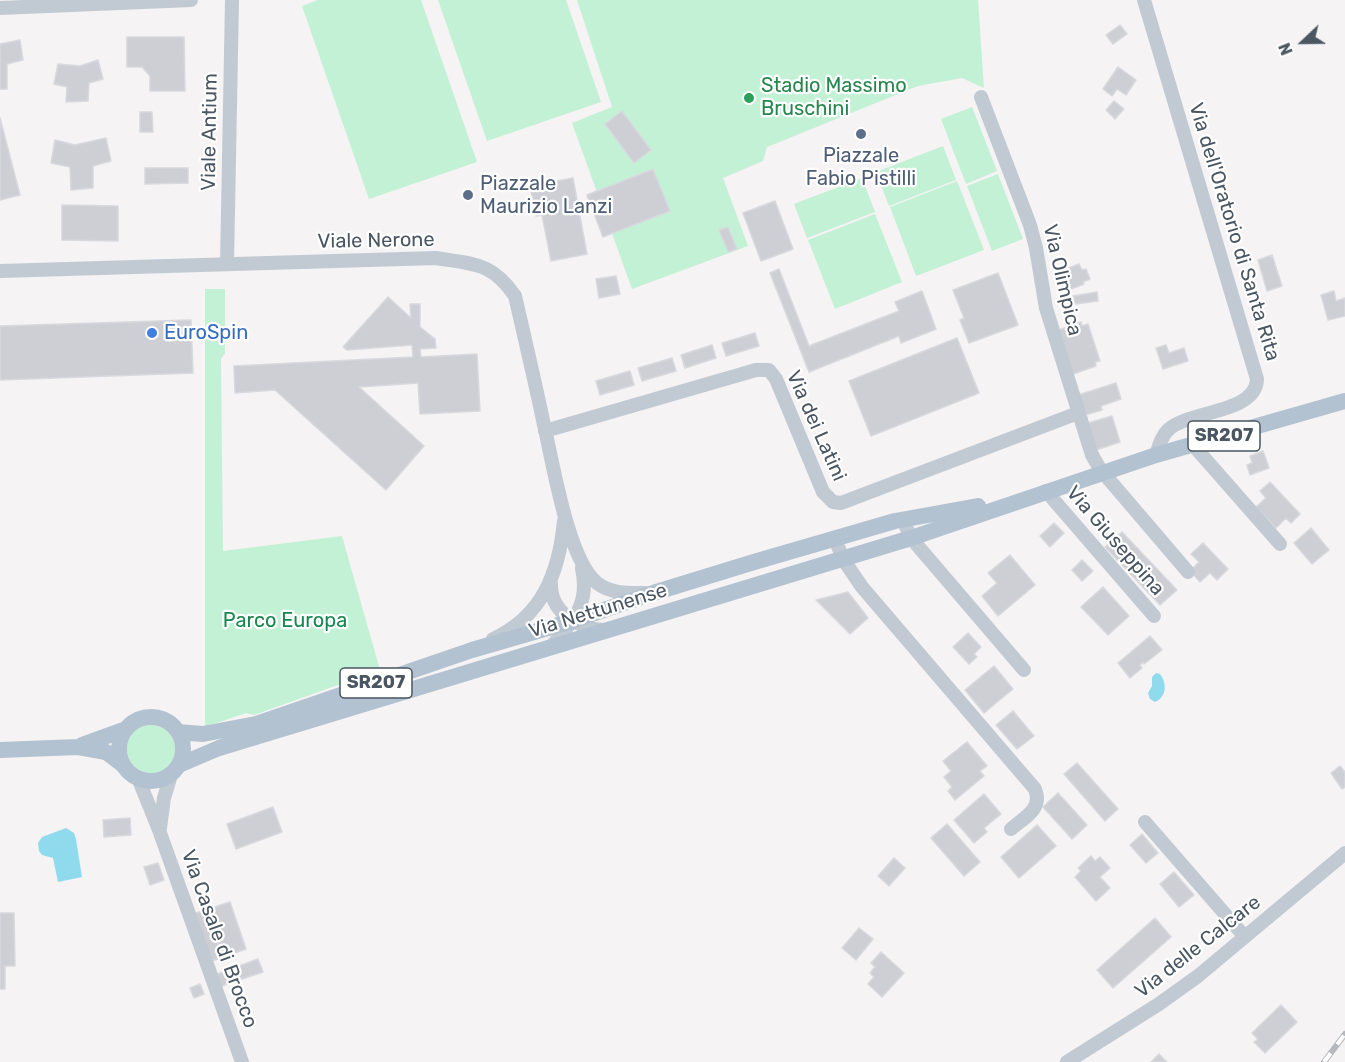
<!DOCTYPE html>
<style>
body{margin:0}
#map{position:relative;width:1345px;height:1062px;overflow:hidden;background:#f5f3f3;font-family:Rubik,sans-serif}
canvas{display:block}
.north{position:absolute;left:1273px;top:12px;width:60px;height:60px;-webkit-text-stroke:4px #fff;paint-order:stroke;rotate:248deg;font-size:16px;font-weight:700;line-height:24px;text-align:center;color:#4a5661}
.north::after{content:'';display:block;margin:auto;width:21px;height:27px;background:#4a5661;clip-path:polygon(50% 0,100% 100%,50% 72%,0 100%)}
</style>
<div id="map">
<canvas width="1345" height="1062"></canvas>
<div class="north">N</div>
</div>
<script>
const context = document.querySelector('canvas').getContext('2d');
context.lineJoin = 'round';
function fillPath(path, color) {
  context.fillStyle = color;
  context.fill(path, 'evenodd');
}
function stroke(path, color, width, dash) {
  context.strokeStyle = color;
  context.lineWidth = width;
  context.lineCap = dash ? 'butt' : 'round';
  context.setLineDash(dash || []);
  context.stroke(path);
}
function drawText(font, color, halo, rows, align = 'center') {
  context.font = font + ' Rubik,sans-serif';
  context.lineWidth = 4.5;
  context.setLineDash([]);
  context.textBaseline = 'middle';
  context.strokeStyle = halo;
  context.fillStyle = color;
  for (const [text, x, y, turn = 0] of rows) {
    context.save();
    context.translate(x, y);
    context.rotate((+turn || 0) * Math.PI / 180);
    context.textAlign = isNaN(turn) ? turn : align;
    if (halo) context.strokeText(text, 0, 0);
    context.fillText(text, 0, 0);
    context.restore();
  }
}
fillPath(new Path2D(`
 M318 0H421L477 162 369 199 302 6Z
 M438 0H566L601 102 487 141Z
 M577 0H978L984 88 962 78 918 86 767 147 763 161 723 178 748 246 632 289 572 123 612 107Z
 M972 107 997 171 966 184 941 119Z
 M943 146 956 180 889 206 876 172Z
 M998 174 1023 239 992 251 967 186Z
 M862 178 875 212 807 238 794 204Z
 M957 181 984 250 916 276 890 207Z
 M875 214 902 282 835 309 808 240Z
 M205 289H225V353L221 359 223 551 342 536 380 670 254 715 246 713 205 727Z
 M127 749a24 24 0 1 1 48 0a24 24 0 1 1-48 0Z`), '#c3f1d5');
fillPath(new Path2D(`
 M1156 673 1160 674C1167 683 1167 697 1155 702L1150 699 1148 693 1152 686V677Z
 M66 828 74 833 76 839 82 877 58 882 53 858 42 855 39 851 38 843 42 837Z`), '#90daee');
const building = new Path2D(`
 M1120 25 1127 34 1113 44 1106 35Z
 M127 37H184L185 91H150V76L142 67H127Z
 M20 40 23 60 7 64V89H0V44Z
 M98 60 103 79 89 83 88 101 66 102 67 87 54 84 58 64 80 66Z
 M1118 67 1136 80 1126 95 1117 89 1112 96 1103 89Z
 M1114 101 1124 109 1115 119 1106 110Z
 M622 111 651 150 634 163 605 124Z
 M140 112H152L153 132H140Z
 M0 118 20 195 0 200Z
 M106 138 111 161 93 166V188L71 190 70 167 51 163 55 140 75 145Z
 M145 168H188V183L145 184Z
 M653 169 670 211 603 237 587 195Z
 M573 178 587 254 551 261 542 215 536 216 530 186Z
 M775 201 793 249 761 261 743 213Z
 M62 205 118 206V241L62 240Z
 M728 227 737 249 728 252 719 230Z
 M1272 255 1282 286 1267 291 1258 260Z
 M1079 264 1082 270 1086 269 1090 279 1083 282 1084 284 1064 292 1056 273Z
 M779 269 809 346 899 311 895 302 922 291 936 329 901 343 899 336 809 372 770 273Z
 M998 273 1018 325 969 343 960 320 964 318 953 290Z
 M616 276 620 294 599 298 596 279Z
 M1334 291 1336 301 1345 298V316L1328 320 1321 295Z
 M1097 292 1098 301 1075 304 1073 296Z
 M388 297 411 318 410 304H420V327L435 339 436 348 420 349 421 357 477 354 480 411 420 414 418 383 359 387 424 446 386 490 275 390 235 393 234 366 413 357 412 345 347 350 343 347Z
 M191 320 193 373 0 380V326Z
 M1081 322 1082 326 1088 324 1100 361 1095 362 1096 366 1073 374 1059 330Z
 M755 333 759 346 726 356 722 343Z
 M957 338 979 393 871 436 849 381Z
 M712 345 716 358 685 368 681 355Z
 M1166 345 1169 353 1184 348 1188 361 1163 369 1156 348Z
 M672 358 676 371 642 381 638 368Z
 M630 371 634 385 600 395 596 381Z
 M1116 383 1121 399 1101 406 1102 410 1082 416 1075 396Z
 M1112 416 1120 442 1096 450 1088 423Z
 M1263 451 1269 468 1250 475 1247 465 1252 463 1250 456Z
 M1270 482 1300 514 1291 523 1286 518 1276 528 1256 507 1266 498 1260 491Z
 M1054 523 1064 533 1050 547 1040 536Z
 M1311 528 1329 550 1312 564 1294 543Z
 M1122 532 1177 590 1160 605 1105 547Z
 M1203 543 1228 569 1217 580 1210 573 1200 582 1190 571 1199 562 1191 554Z
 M1010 555 1035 585 998 616 982 596 997 583 988 573Z
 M1082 560 1093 571 1082 581 1072 570Z
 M1103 587 1129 616 1108 635 1081 607Z
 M848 592 868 618 850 634 816 600Z
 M968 633 981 647 974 654 977 657 969 664 953 647Z
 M1150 636 1162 650 1144 664 1143 662 1140 665 1142 668 1130 678 1118 663Z
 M994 666 1013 689 984 713 965 690Z
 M1013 711 1034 736 1017 749 996 725Z
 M967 742 987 766 980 771 984 776 955 800 948 791 952 787 944 777 951 771 943 761Z
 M1077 763 1118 809 1105 821 1064 774Z
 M1340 766 1345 772V787L1342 789 1331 773Z
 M1058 793 1087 825 1072 839 1043 807Z
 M984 794 1001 814 984 828 987 832 974 843 954 820Z
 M273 807 282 832 236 849 227 824Z
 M130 818 131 835 104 837 103 820Z
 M947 824 980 862 964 876 931 838Z
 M1037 825 1056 846 1019 878 1001 857Z
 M1142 834 1158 853 1146 863 1130 845Z
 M1091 856 1095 861 1100 857 1110 868 1100 877 1110 888 1096 901 1075 877 1081 871 1078 868Z
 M894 858 905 868 889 886 878 876Z
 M158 863 164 880 150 885 144 867Z
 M1174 872 1194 895 1179 907 1160 884Z
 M230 902 246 949 209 962 193 914Z
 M0 913H14L15 966H5V989H0Z
 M1155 918 1171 937 1113 988 1097 970Z
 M859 928 873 939 856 960 842 948Z
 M881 952 904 973 882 997 868 984 874 977 870 973 875 967 871 963Z
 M258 959 263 972 219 987 215 975Z
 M200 984 204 994 194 998 190 988Z
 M1281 1005 1297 1022 1265 1053 1254 1042 1258 1039 1252 1033Z
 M1159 1054 1167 1062H1151Z`);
fillPath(building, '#cdcfd5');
stroke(building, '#d7d9de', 1.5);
stroke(new Path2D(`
 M1144 0 1257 379C1256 414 1189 410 1168 430 1161 437 1159 446 1156 455
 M0 8 191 0
 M981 97 1030 225 1036 248 1046 308 1092 455 1100 469 1188 572
 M227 264 232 0
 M0 271 436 258C473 264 492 262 515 296 525 339 535 382 544 425 553 463 568 560 597 583 611 594 629 593 645 593
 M545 431 756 370H769L776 379 823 492 833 502 841 503 1078 413
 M1193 445 1280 544
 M1046 491 1154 616
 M903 520 911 538 1024 670
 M835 539 843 559 862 587 1035 789C1043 809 1025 817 1011 829
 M551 583C550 612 577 628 603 630
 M493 639C543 616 559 572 564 521
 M550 648C573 620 590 606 582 568
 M138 778 159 830 242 1062
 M1145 822 1245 937
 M160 828 164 798 171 775
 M1067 1062 1159 1004 1198 976 1345 853`), '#c1cad2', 14);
stroke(new Path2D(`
 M119 749a32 32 0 1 1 64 0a32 32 0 1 1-64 0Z
 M178 732 203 734 256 724 472 650 572 621 653 593 754 562 895 521 978 506
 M82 745 126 729
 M0 750 78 747 106 752 123 765
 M179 765 219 748 911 538 1156 455 1345 401`), '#b3c2d1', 16);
const rail = new Path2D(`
 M1324 1062 1345 1034`);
stroke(rail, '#b5b8bd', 6);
stroke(rail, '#fff', 4, [11]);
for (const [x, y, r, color] of [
 [749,98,6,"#2e9e5b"],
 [861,134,6,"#5c6f8a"],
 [468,195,6,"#5c6f8a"],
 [152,333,6,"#3f7fe0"]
]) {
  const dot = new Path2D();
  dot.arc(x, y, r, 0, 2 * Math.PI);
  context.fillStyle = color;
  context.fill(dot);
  stroke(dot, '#fff', 2);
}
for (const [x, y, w] of [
 [1224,436,72],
 [376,683,72]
]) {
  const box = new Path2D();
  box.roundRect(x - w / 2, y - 15, w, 30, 4.5);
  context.fillStyle = '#fff';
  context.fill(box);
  stroke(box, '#4a5661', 1.5);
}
drawText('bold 18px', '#4a5661', null, [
 ["SR207",1224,436],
 ["SR207",376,683]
]);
drawText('20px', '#27864d', '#fff', [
 ["Stadio Massimo",761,86],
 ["Bruschini",761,109]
], 'left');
drawText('20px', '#4a5661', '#fff', [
 ["Viale Antium",210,132,-89],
 ["Via dell'Oratorio di Santa Rita",1234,232,73],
 ["Viale Nerone",376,241,-1],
 ["Via Olimpica",1062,280,77],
 ["Via dei Latini",816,426,66],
 ["Via Giuseppina",1115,541,49],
 ["Via Nettunense",598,611,-17],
 ["Via Casale di Brocco",219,939,70],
 ["Via delle Calcare",1198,947,-38]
]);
drawText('20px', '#4e5e75', '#fff', [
 ["Piazzale",861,156],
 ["Fabio Pistilli",861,179],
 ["Piazzale",480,184,"left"],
 ["Maurizio Lanzi",480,207,"left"]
]);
drawText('20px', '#366cbe', '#fff', [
 ["EuroSpin",164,333]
], 'left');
drawText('20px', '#17864f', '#fff', [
 ["Parco Europa",285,621]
]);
</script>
